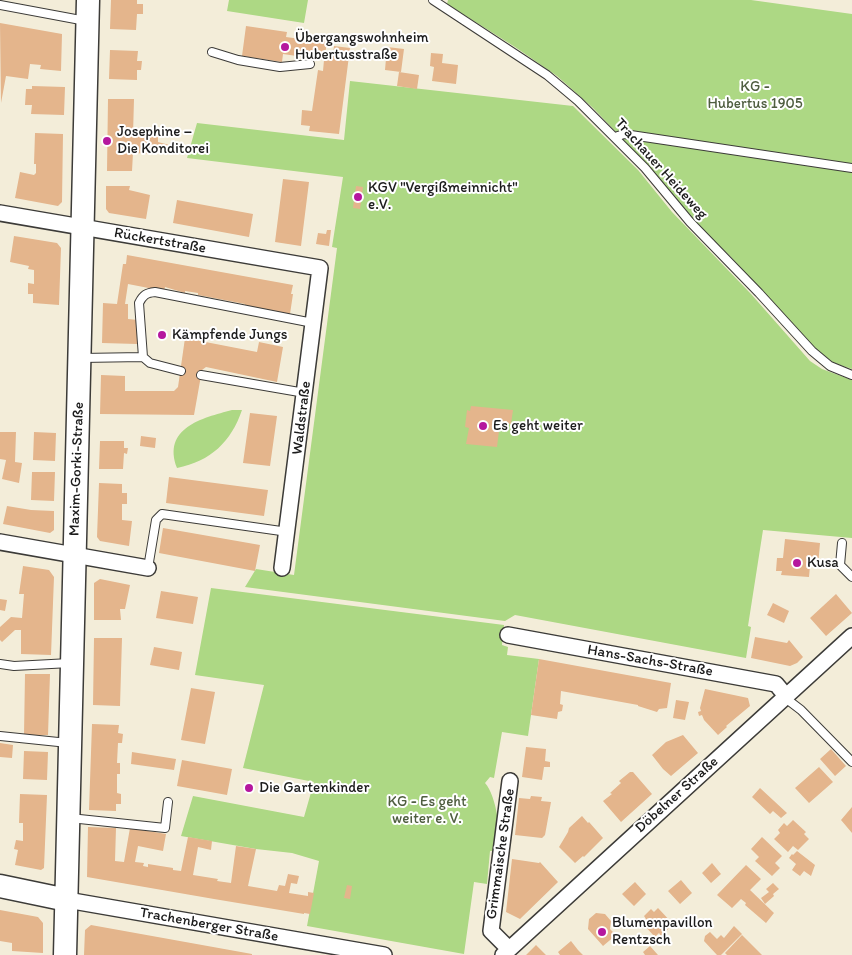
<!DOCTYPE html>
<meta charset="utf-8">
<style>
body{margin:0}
canvas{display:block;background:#f3edd9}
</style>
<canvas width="852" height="955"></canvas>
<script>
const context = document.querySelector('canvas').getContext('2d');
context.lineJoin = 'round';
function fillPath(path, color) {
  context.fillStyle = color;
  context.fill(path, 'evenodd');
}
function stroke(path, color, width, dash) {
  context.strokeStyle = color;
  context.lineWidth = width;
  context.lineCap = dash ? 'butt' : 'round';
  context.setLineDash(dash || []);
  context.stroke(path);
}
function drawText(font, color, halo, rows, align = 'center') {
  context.font = font + ' Itim,sans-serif';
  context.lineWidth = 4;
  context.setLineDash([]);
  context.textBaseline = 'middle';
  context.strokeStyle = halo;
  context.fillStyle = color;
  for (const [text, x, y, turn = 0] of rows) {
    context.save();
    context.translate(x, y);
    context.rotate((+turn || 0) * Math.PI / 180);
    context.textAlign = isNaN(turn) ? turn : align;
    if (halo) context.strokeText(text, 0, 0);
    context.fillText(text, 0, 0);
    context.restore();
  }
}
fillPath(new Path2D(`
 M229 0H308L304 23 227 11Z
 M448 0H751L852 14V369L834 363 819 353 730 256 691 219 637 154 593 108 557 76 515 47 447 4Z
 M350 81 573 106 638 170 672 212 751 294 810 361 822 369 852 380V538L763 530 748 626 751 627 746 658 515 615 505 621 245 587 256 569 294 575 337 248 332 247 343 177 187 158 197 123 344 140Z
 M232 410H242C231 442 211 461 177 468 162 428 202 418 232 410Z
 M211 588 504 625 502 645 508 647 507 655 539 659 528 736 502 732 494 778 490 777 485 783C496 795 504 838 494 851H490L487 884 474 882 464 954 307 926 319 861 292 853 256 849 181 836 193 796 304 817 314 782 243 768 264 685 195 675Z`), '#add884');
fillPath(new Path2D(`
 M111 0H137V4H143V14H137L136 30 110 29Z
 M0 23 62 34 61 71 40 69 41 65 30 64 28 79 6 76 1 103Z
 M246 26 287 32 286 37 308 40V35L328 37 325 54 333 55 334 46 350 48 339 134 309 131 310 126 301 125 302 110 312 111 318 70 323 71 324 60 283 54 282 62 242 56Z
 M387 47 404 49 401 72 385 70Z
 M110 50 138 51 137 61H142L141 70H137V80L109 79Z
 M431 53 443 54 442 63 458 65 456 84 432 81 434 67 430 66Z
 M399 72 419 75 417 89 397 86Z
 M32 86 65 87 64 115 31 114 32 105H25L26 89H32Z
 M108 99H134L133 135 158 136V142L177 147 176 155 157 150V154L133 153 132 171H107Z
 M35 133 63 134 62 202 58 206 15 198 20 172 34 175 36 173V164H34Z
 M283 179 309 182 301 246 275 242Z
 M106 186H130L129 190 150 195 146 219 109 213 106 209Z
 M356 186 363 187 360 209 353 208Z
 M177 200 253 214 249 237 173 223Z
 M327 230H331L329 246 316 244 318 233 326 234Z
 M14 236 57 243 61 248 59 305 33 303V294H28V283L34 284V270L28 269 29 266 10 262Z
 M127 255 293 285 291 294H293L290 314 245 306V304L198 295V293L185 291V293L165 287 164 291 128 284 125 304H128V319L138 320 137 344 102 343 103 303 117 304 123 264H126Z
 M185 338 257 352 259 342 283 347 277 382 206 367 202 370 194 415 100 414 101 375 125 376V391H174L178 387Z
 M471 406 513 410 511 424 500 423 497 447 466 444 469 428 465 427 467 410 470 411Z
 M250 413 277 416 270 466 243 463Z
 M0 432H16L15 462 22 463 19 483 2 479 6 460 0 459Z
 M34 432 56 433 55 461 33 460Z
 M141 436 156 438 155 448 140 446Z
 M100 441H124V448H128L127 454 124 453 123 469H99Z
 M32 472H55L54 501 31 500Z
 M169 477 268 490 264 516 166 503Z
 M99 483 122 484V493H127V504H122V520L132 521 129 546 100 541 97 537Z
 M7 506 31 510 54 511V530L50 533 3 524Z
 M163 528 260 545 255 571 159 553Z
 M785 539 820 543 818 566H810L809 577 781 575 782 571H776L777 558H783Z
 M23 566 49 570 54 577 51 655 21 654V630H15L2 642 0 640V627L11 617 22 618 24 594H19Z
 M100 579 130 585 125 609H120L121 620H94V583Z
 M161 591 198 597 193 624 156 618Z
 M836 594 852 613 826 636 810 618Z
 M0 599 7 600 5 611 0 610Z
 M773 603 789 611 784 623 767 615Z
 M755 637 787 643 789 640 803 657 797 663 790 666 751 658Z
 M94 638H122L120 706 93 705Z
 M154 647 182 652 179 670 150 665Z
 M539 659 671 683 667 708 659 709 657 712 638 706V705L561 691 560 704 563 705 562 711 558 712 557 719 531 715Z
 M25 674H50L48 735H24Z
 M191 688 215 692 205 744 181 740Z
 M705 689 748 698 750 706 726 726 727 727 718 735 704 720 702 715 699 716 698 712 701 711 700 708Z
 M676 700 689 702 685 720 673 718Z
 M92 724 119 725 118 733 123 734 122 743H118L117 763H120V774H117V793L121 794V804H116V811L89 810Z
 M683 735 698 753 671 776 663 769 652 755 666 742Z
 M0 743 13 745 12 758 0 757Z
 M526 747 546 749 545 761 550 762V767H544L542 780 522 777Z
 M831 749 846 766 835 776 820 759Z
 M24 751 48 752 47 780 23 779Z
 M132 752 176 759 174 770 131 764Z
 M182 760 232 769 227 795 177 786Z
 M819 767 833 782 809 803 795 788Z
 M630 772H633L652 794 621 822 603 801 612 794 610 793 621 783 619 781Z
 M760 788 787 813 781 818 773 811 770 814 752 797Z
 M20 794 47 795 44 868 41 870 15 865 18 850 14 849 16 840 23 841V823H19Z
 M531 796 542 797 541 801 551 802 545 835 542 838 515 835 519 798 530 799Z
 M852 807V833L841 820Z
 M582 816 588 823 589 822 603 838 584 857 583 856 575 863 559 847 568 832 569 828Z
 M793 820 806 832 804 834 809 839 798 850 793 846 788 852 774 839 780 833 778 830 784 823 787 826Z
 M88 827 116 828 115 861 124 862 130 828 166 834 163 851 138 846 135 862 144 863 143 866 148 867V864L173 868V870L181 871 188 837 212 841 211 850 198 847 193 875 218 879 217 881 231 883 236 846 256 849 248 886 277 891 279 885 285 886 288 874 299 876 297 884 291 883 289 893 308 896V892L314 893 310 914 304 913V914L214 899 87 877Z
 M762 837 782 856 775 863 780 868 772 876 755 861 759 857 751 849Z
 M797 851 815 865 811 876 804 871 800 876 792 870 796 864 789 858 792 854 793 855Z
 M512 859 539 863 540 862 558 882 520 919 506 912Z
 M712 863 721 874 711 883 702 873Z
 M746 865 761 879 750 890 774 913 766 923 745 905 746 903 741 899 732 908 717 895Z
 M681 880 692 893 680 904 668 891Z
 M635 882 646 894 634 906 622 894Z
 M773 883 779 889 773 894 774 896 765 904 761 898 769 892 766 889Z
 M347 885 352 886 350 899 344 898Z
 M658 908 673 924 661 936 659 933 655 937 642 923 646 919 644 916 651 909 654 912Z
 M0 910 38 917 43 923V953L12 951V943L0 941Z
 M596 913 605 914 611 921 610 929 616 935 603 946 588 929 589 919Z
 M91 925 252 954V955H84L85 930Z
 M734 926 742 934 721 955H717L704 941 705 936 710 932 717 939 721 935 724 938Z
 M742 935 762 955H727L725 953Z
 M571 941 578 950 583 955H560L558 952Z
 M536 945 546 955H526Z
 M650 946 658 955H645L643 952Z`), '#e4b58c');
const lane = new Path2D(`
 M433 0 547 75 578 101 645 168 690 222 759 293 812 351 830 366 852 375
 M0 5 86 21
 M212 52 238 60 280 67 310 64
 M615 137 624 134 852 168
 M143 357 139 303C143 295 146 293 155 292L313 323
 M81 358 143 357 150 363 181 371
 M201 375 305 393
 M842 543 840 565 852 577
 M148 568 156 520 162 514 288 532
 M0 664 14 666 70 663
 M784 697 801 710 852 762
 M0 736 68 743
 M70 818 165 828 168 802`);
const street = new Path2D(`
 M0 213 320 268 282 568
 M0 542 148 568
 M508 635 776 684 786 696
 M67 900 384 955
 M509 949 491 931 510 781
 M503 955 852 636`);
const secondary = new Path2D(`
 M0 886 67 900
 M65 955 88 0`);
stroke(lane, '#3c3b38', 10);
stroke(street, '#3c3b38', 18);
stroke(secondary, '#3c3b38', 25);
stroke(lane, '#fff', 8);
stroke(street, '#fff', 15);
stroke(secondary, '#fff', 22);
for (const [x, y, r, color] of [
 [285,47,5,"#b5179e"],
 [107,141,5,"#b5179e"],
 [358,197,5,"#b5179e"],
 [162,335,5,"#b5179e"],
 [483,426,5,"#b5179e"],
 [797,563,5,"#b5179e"],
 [249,788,5,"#b5179e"],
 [602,932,5,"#b5179e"]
]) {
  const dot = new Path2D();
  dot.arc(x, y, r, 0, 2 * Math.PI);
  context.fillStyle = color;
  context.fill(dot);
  stroke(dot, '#fff', 2);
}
drawText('15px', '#1c1c1c', '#fff', [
 ["Übergangswohnheim",295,38],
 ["Hubertusstraße",295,55],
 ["Josephine –",117,132],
 ["Die Konditorei",117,149],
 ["KGV \"Vergißmeinnicht\"",368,188],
 ["e.V.",368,205],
 ["Kämpfende Jungs",172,335],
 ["Es geht weiter",493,426],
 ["Kusa",807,563],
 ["Die Gartenkinder",259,788],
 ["Blumenpavillon",612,923],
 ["Rentzsch",612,940]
], 'left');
drawText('15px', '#4f5e40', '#fff', [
 ["KG -",755,87],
 ["Hubertus 1905",755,104],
 ["KG - Es geht",427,802],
 ["weiter e. V.",427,819]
]);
drawText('15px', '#1c1c1c', '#fff', [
 ["Trachauer Heideweg",661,169,48],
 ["Rückertstraße",160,241,10],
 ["Waldstraße",302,418,-83],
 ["Maxim-Gorki-Straße",77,469,-88],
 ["Hans-Sachs-Straße",650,661,10],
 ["Döbelner Straße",677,795,-42],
 ["Grimmaische Straße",501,854,-82],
 ["Trachenberger Straße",209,925,10]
]);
</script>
